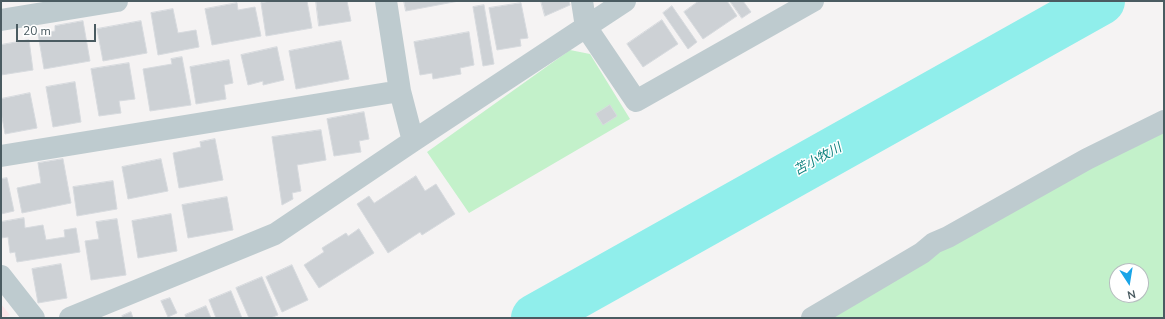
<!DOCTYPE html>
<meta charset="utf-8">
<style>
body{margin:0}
#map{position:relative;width:1165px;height:319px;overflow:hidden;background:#f5f3f3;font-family:"Nunito Sans",sans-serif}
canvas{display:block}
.frame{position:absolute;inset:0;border:2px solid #4a5b61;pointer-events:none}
.north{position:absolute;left:1109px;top:263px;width:40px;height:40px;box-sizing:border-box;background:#fff;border:1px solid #b7bdc0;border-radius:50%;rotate:168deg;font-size:11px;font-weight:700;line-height:16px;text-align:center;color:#4a5b61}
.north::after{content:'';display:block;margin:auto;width:14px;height:18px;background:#1aa5e7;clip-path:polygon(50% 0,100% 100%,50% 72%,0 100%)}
.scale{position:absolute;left:16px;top:24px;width:80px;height:18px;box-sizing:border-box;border:2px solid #4a5b61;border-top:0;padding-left:5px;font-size:12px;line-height:14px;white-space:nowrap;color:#4a5b61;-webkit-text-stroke:3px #fff;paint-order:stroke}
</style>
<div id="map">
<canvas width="1165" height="319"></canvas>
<div class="frame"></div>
<div class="north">N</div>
<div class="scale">20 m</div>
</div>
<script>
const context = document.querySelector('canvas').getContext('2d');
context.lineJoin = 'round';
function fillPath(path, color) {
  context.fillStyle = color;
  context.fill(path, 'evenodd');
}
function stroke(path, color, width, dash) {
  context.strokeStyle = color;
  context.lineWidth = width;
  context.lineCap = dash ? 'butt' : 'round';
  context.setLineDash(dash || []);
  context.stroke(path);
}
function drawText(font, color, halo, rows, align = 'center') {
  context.font = font + ' "Nunito Sans","Noto Sans JP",sans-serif';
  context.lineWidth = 3;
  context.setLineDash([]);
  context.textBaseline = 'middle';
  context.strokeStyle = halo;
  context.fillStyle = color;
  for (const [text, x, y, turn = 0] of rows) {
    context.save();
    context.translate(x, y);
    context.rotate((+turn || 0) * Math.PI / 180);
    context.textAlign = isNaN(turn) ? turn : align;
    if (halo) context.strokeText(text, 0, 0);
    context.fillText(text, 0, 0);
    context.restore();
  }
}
fillPath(new Path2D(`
 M1 304 10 315 4 318H1Z`), '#fce6e9');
fillPath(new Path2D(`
 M570 50 590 54 630 119 469 213 427 152Z
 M1164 116V318H811ZM1117 271H1141V295H1117Z`), '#c3f1ca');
stroke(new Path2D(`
 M535 318 1101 1`), '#90eeeb', 48);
const building = new Path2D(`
 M271 1H307L312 28 266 36 261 3Z
 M316 1H347L351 21 319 26Z
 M404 1H459L406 11Z
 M541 1H569L570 5 545 16Z
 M699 1H727L737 16 703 39 684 12Z
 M730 1H743L751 12 742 18Z
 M237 3 238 10 255 7 261 36 212 45 205 9Z
 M521 3 528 38 520 39 521 46 497 50 489 8Z
 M484 5 494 64 483 66 473 7Z
 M672 6 697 42 688 49 663 13Z
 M173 9 178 33 196 30 199 47 158 55 151 13Z
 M662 20 678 44 643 67 627 44Z
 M83 21 90 61 44 69 38 34 55 31V26Z
 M141 21 147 53 103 61 97 29Z
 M469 32 474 65 460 68 461 74 433 79 432 73 420 75 414 42Z
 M29 40 33 70 1 75V45Z
 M341 41 349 79 296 89 289 51Z
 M277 47 284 80 263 85V81L248 85 241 55Z
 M182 57 191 105 150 111 143 69 172 64 171 59Z
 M229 60 233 83 224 85 226 99 196 104 190 67Z
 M129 63 135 99 119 101 121 113 99 116 91 69Z
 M75 82 81 122 53 127 46 87Z
 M30 93 37 128 5 134 1 112V99Z
 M610 105 617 116 603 125 596 114Z
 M364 112 369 139 359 141 361 152 334 156 327 119Z
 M321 130 326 160 297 165 301 191 292 193 293 199 282 205 272 137Z
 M215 139 223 180 179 188 173 153 201 147 200 142Z
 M63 159 71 203 22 213 17 188 41 183 38 163Z
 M161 159 168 191 128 199 122 167Z
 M416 176 425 191 436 184 455 214 422 235 420 232 388 253 357 204 369 196 374 203Z
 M7 178 14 211 1 214V179Z
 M113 181 117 209 77 216 73 187Z
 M227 197 233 230 188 238 182 205Z
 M171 214 177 251 138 258 132 221Z
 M24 218 25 228 43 225 46 240 65 237 64 230 76 228 80 252 17 262 15 252 10 253 8 237 1 238V222Z
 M117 219 126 275 91 280 85 241 99 239 96 222Z
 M359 229 374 253 319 288 304 265 324 252 322 248 346 233 348 236Z
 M61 264 67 298 38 303 32 269Z
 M292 265 308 300 282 312 266 277Z
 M262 277 278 315 270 318H249L236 288Z
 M231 291 242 318H216L209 300Z
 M170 298 177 313 168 317 161 301Z
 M206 306 211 318H186L185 315Z
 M131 312 133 318H123L122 316Z`);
fillPath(building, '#cdd1d5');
stroke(building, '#d7dade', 1);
stroke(new Path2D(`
 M386 1 400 91 413 141
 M582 1 586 27 636 101 813 1
 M1 20 117 1
 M1 156 400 91
 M1 276 34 318
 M70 318 275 234 413 141 625 1
 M812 318 922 253 934 243 948 237 1087 159 1164 121`), '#becbcf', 22);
drawText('italic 13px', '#0e827e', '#fff', [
 ["苫小牧川",818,160,-29]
]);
</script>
